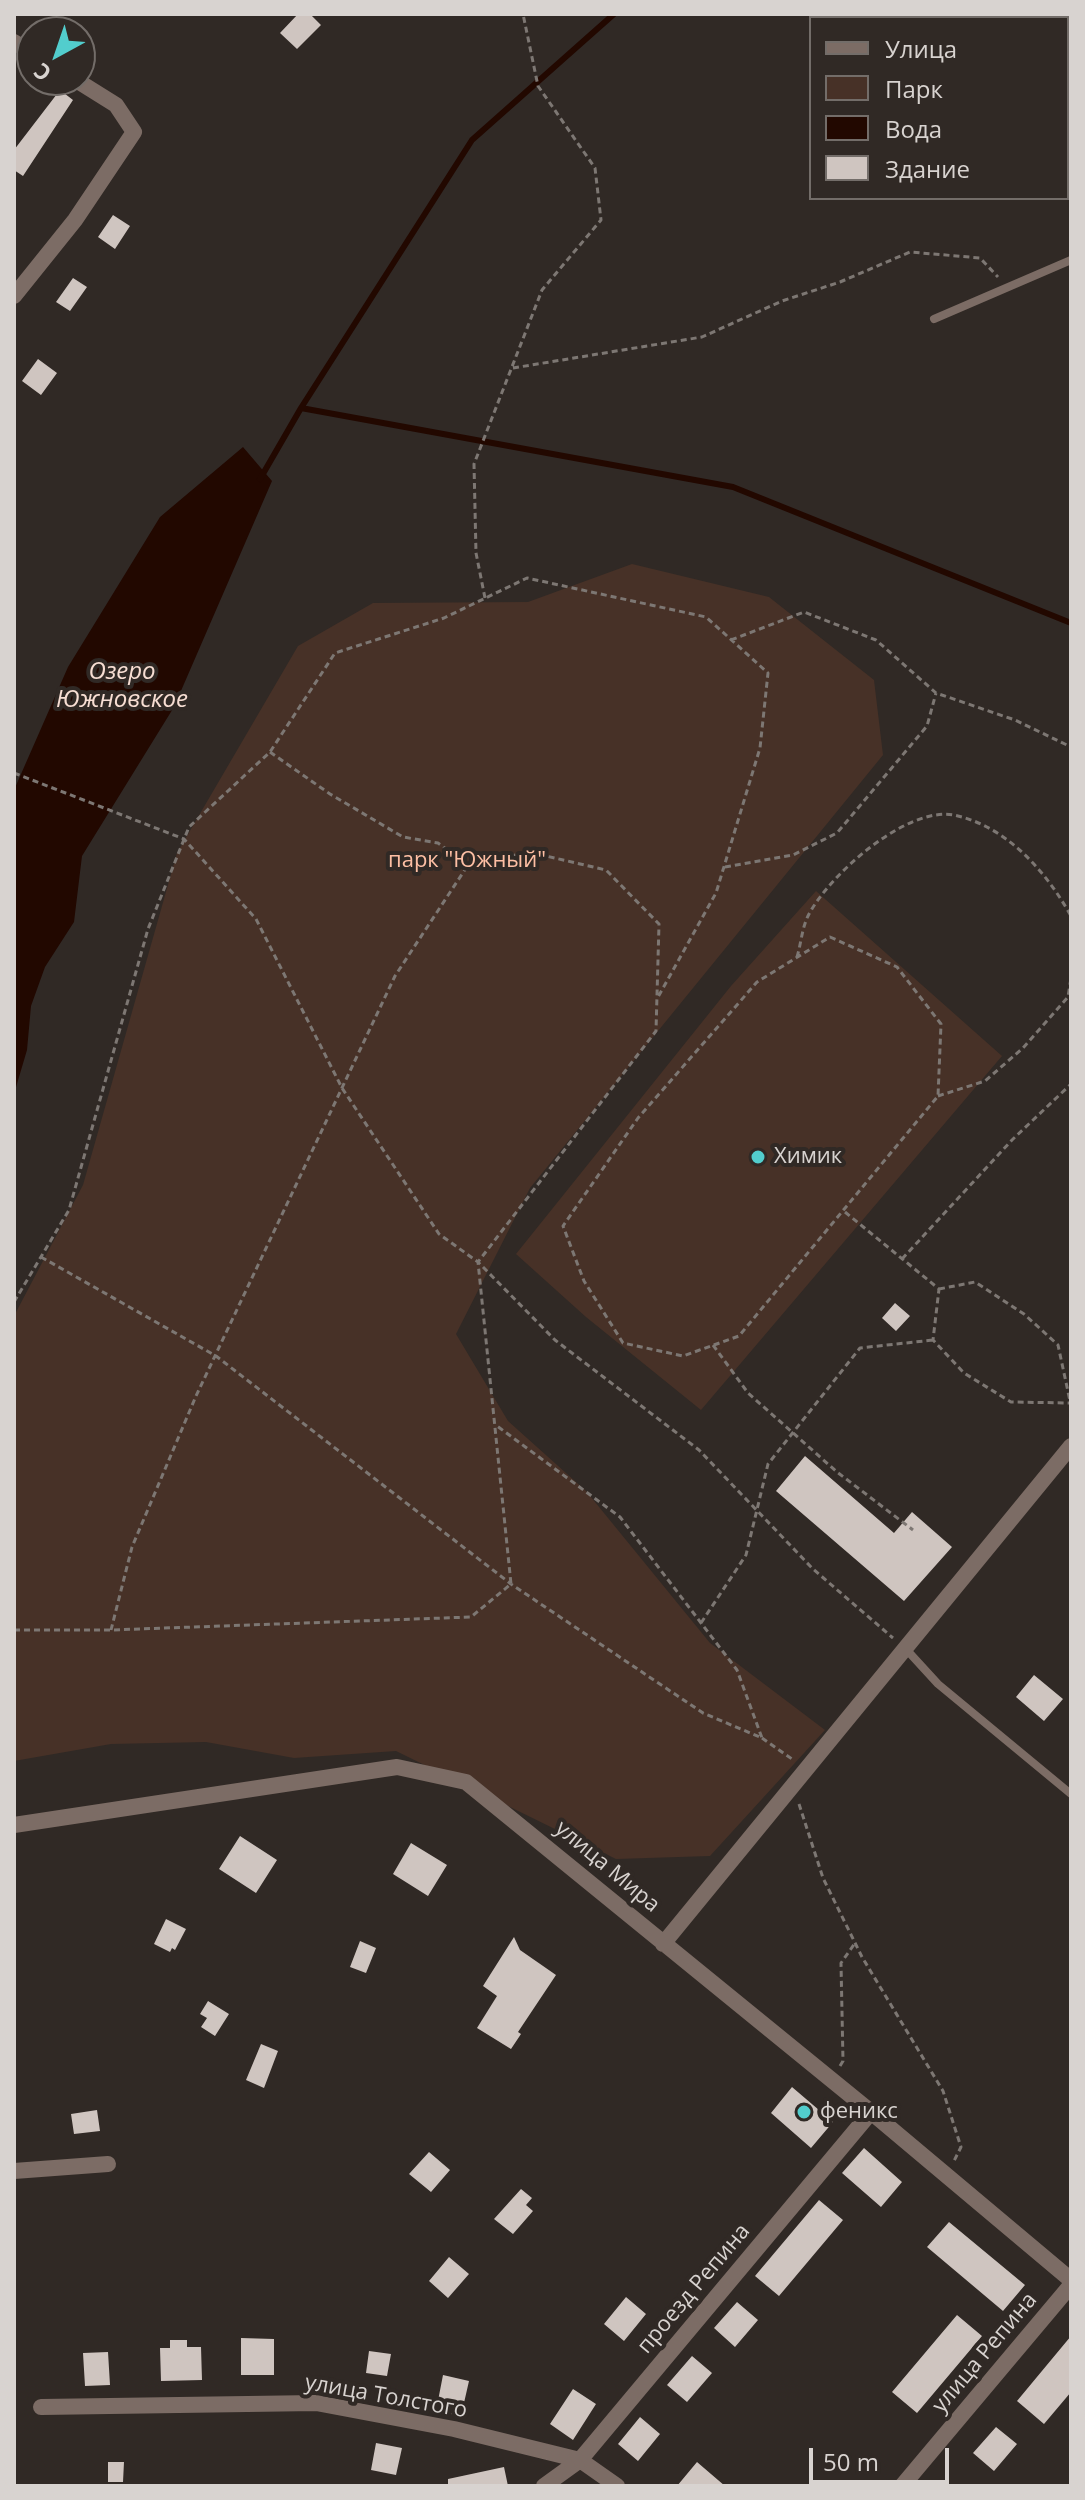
<!DOCTYPE html>
<meta charset="utf-8">
<style>
body{margin:0}
#map{position:relative;width:1085px;height:2500px;overflow:hidden;background:#302925;font-family:"Open Sans",sans-serif}
canvas{display:block}
.frame{position:absolute;inset:0;border:16px solid #d8d3d0;pointer-events:none}
.legend{position:absolute;left:809px;top:16px;width:260px;height:184px;box-sizing:border-box;background:#302925;border:2px solid #736d69;margin:0;padding:10px 14px;list-style:none;font-size:24px;color:#d8d3d0}
.legend li{display:flex;align-items:center;gap:16px;height:40px}
.legend b{width:40px;border:2px solid #736d69}
.north{position:absolute;left:16px;top:16px;width:80px;height:80px;box-sizing:border-box;background:#302925;border:2px solid #736d69;border-radius:50%;rotate:220deg;font-size:22px;font-weight:700;line-height:32px;text-align:center;color:#d8d3d0}
.north::after{content:'';display:block;margin:auto;width:28px;height:36px;background:#52cdcd;clip-path:polygon(50% 0,100% 100%,50% 72%,0 100%)}
.scale{position:absolute;left:809px;top:2448px;width:140px;height:36px;box-sizing:border-box;border:4px solid #d8d3d0;border-top:0;padding-left:10px;font-size:24px;line-height:28px;white-space:nowrap;color:#d8d3d0;-webkit-text-stroke:6px #302925;paint-order:stroke}
</style>
<div id="map">
<canvas width="1085" height="2500"></canvas>
<div class="frame"></div>
<ul class="legend">
<li><b style="height:10px;background:#7c6c65"></b>Улица</li>
<li><b style="height:22px;background:#473127"></b>Парк</li>
<li><b style="height:22px;background:#220800"></b>Вода</li>
<li><b style="height:22px;background:#cfc5c0"></b>Здание</li>
</ul>
<div class="north">С</div>
<div class="scale">50 m</div>
</div>
<script>
const context = document.querySelector('canvas').getContext('2d');
context.lineJoin = 'round';
function fillPath(path, color) {
  context.fillStyle = color;
  context.fill(path, 'evenodd');
}
function stroke(path, color, width, dash) {
  context.strokeStyle = color;
  context.lineWidth = width;
  context.lineCap = dash ? 'butt' : 'round';
  context.setLineDash(dash || []);
  context.stroke(path);
}
function drawText(font, color, halo, rows, align = 'center') {
  context.font = font + ' "Open Sans",sans-serif';
  context.lineWidth = 8;
  context.setLineDash([]);
  context.textBaseline = 'middle';
  context.strokeStyle = halo;
  context.fillStyle = color;
  for (const [text, x, y, turn = 0] of rows) {
    context.save();
    context.translate(x, y);
    context.rotate((+turn || 0) * Math.PI / 180);
    context.textAlign = isNaN(turn) ? turn : align;
    if (halo) context.strokeText(text, 0, 0);
    context.fillText(text, 0, 0);
    context.restore();
  }
}
fillPath(new Path2D(`
 M632 564 769 597 874 680 883 755 530 1188 456 1334 508 1421 586 1491 710 1643 825 1730 710 1856 616 1859 396 1751 294 1758 206 1742 111 1744 14 1761V1316L83 1185 177 853 298 646 373 603 528 602Z
 M816 891 1002 1056 701 1410 586 1317 516 1254 731 986Z`), '#473127');
fillPath(new Path2D(`
 M243 447 272 481 174 707 82 856 74 922 45 967 31 1006 27 1050 14 1094V790L68 667 160 517Z`), '#220800');
stroke(new Path2D(`
 M301 408 472 140 614 14
 M260 479 301 408 733 487 1071 623`), '#220800', 6);
fillPath(new Path2D(`
 M298 14H310L321 25 297 49 280 33Z
 M60 90 73 100 23 176 14 170V150Z
 M113 215 130 226 115 249 98 237Z
 M73 278 87 287 70 311 56 302Z
 M38 359 57 373 41 395 22 381Z
 M895 1303 910 1316 896 1331 882 1318Z
 M805 1456 894 1533 912 1512 952 1547 904 1601 776 1491Z
 M1034 1675 1063 1699 1044 1721 1016 1697Z
 M240 1836 277 1860 256 1893 219 1869Z
 M411 1843 447 1865 428 1896 393 1874Z
 M166 1919 186 1929 175 1950 172 1948 170 1952 154 1944Z
 M514 1937 520 1950 556 1975 518 2032 521 2034 511 2049 477 2028 497 1996 483 1986Z
 M360 1941 376 1948 366 1973 350 1967Z
 M208 2001 229 2014 215 2036 201 2027 207 2018 200 2014Z
 M261 2044 278 2051 264 2088 246 2080Z
 M792 2087 833 2122 811 2148 771 2113Z
 M97 2110 100 2131 74 2134 71 2114Z
 M864 2148 902 2182 881 2207 842 2173Z
 M429 2152 450 2170 431 2192 409 2174Z
 M521 2189 532 2198 526 2205 533 2211 513 2234 494 2219Z
 M819 2200 843 2220 779 2296 755 2276Z
 M949 2222 1025 2285 1003 2311 927 2247Z
 M449 2257 469 2274 448 2298 429 2281Z
 M626 2297 646 2314 624 2341 604 2324Z
 M737 2302 758 2320 735 2347 714 2328Z
 M957 2315 982 2336 917 2413 892 2392Z
 M1071 2336V2392L1044 2424 1017 2401Z
 M241 2338 274 2339V2375H241Z
 M170 2340H187V2347H201L202 2380 161 2381 160 2348H170Z
 M369 2351 391 2354 387 2376 366 2373Z
 M108 2352 110 2385 85 2386 83 2353Z
 M692 2356 712 2373 687 2402 667 2385Z
 M443 2375 469 2381 461 2416 436 2411Z
 M573 2389 596 2404 573 2440 550 2424Z
 M640 2417 660 2434 638 2461 618 2444Z
 M996 2427 1017 2444 994 2471 973 2453Z
 M376 2443 402 2448 396 2475 371 2470Z
 M108 2462H124L123 2482H108Z
 M697 2462 725 2486H677Z
 M504 2467 508 2486H448V2479Z`), '#cfc5c0');
stroke(new Path2D(`
 M513 368 702 337 782 301 840 282 910 252 980 258 998 277
 M485 598 476 553 474 464 542 290 601 220 595 168 538 86 523 14
 M731 640 804 612 876 640 936 693 1015 720 1071 747
 M270 752 330 794 403 837 438 843 468 865
 M14 773 184 839 256 919 342 1088 439 1234 478 1262 555 1340 699 1450 813 1569 893 1638
 M725 867 793 855 837 833 927 726 936 693
 M830 937 897 967 941 1024 938 1096 739 1336 683 1356 623 1343 584 1281 563 1226 638 1118 757 982Z
 M797 957C801 944 802 928 808 916 828 876 906 806 954 815 1006 826 1046 871 1071 916
 M938 1096 985 1081 1023 1048 1068 997 1071 978
 M845 1212 939 1289 933 1340 964 1373 1011 1402 1071 1403
 M41 1257 216 1356 511 1584 703 1713 762 1738 737 1670 620 1517 497 1426
 M902 1259 1012 1140 1071 1084
 M939 1289 975 1282 1024 1314 1058 1345 1070 1401
 M14 1302 69 1210 148 929 189 827 270 752 335 653 444 618 527 578 706 617 768 673 760 748 716 893 658 997
 M713 1345 748 1393 837 1472 913 1530
 M701 1623 746 1555 768 1464 860 1348 933 1340
 M14 1630H111L471 1617 511 1584 478 1262 656 1031 659 924 606 870 529 852 468 865 395 976 196 1396 132 1547 111 1630
 M762 1738 792 1759
 M799 1804 823 1878 862 1957 943 2091 961 2147 954 2161
 M840 2066 843 2061 841 1963 855 1943`), '#7d7773', 3, [6, 4]);
stroke(new Path2D(`
 M934 319 1071 260
 M905 1648 938 1684 1071 1794`), '#7c6c65', 8);
stroke(new Path2D(`
 M14 42 32 53
 M14 296 75 220 134 132 116 105 76 80
 M14 1825 397 1767 466 1782 871 2112 1071 2280
 M663 1944 1071 1446
 M14 2171 108 2164
 M41 2407 316 2403 454 2429 580 2460 617 2486
 M544 2486 580 2460 871 2112
 M902 2486 1071 2285`), '#7c6c65', 16);
for (const [x, y, r, color] of [
 [758,1157,8,"#52cdcd"],
 [804,2112,8,"#52cdcd"]
]) {
  const dot = new Path2D();
  dot.arc(x, y, r, 0, 2 * Math.PI);
  context.fillStyle = color;
  context.fill(dot);
  stroke(dot, '#302925', 3);
}
drawText('22px', '#fdbfa4', '#302925', [
 ["парк \"Южный\"",467,861]
]);
drawText('22px', '#d8d3d0', '#302925', [
 ["Химик",774,1157],
 ["феникс",820,2112]
], 'left');
drawText('22px', '#d8d3d0', '#302925', [
 ["улица Мира",607,1867,40],
 ["проезд Репина",694,2289,-50],
 ["улица Репина",985,2353,-50],
 ["улица Толстого",386,2397,10]
]);
drawText('italic 24px', '#f7ded3', '#302925', [
 ["Озеро",122,672],
 ["Южновское",122,700]
]);
</script>
